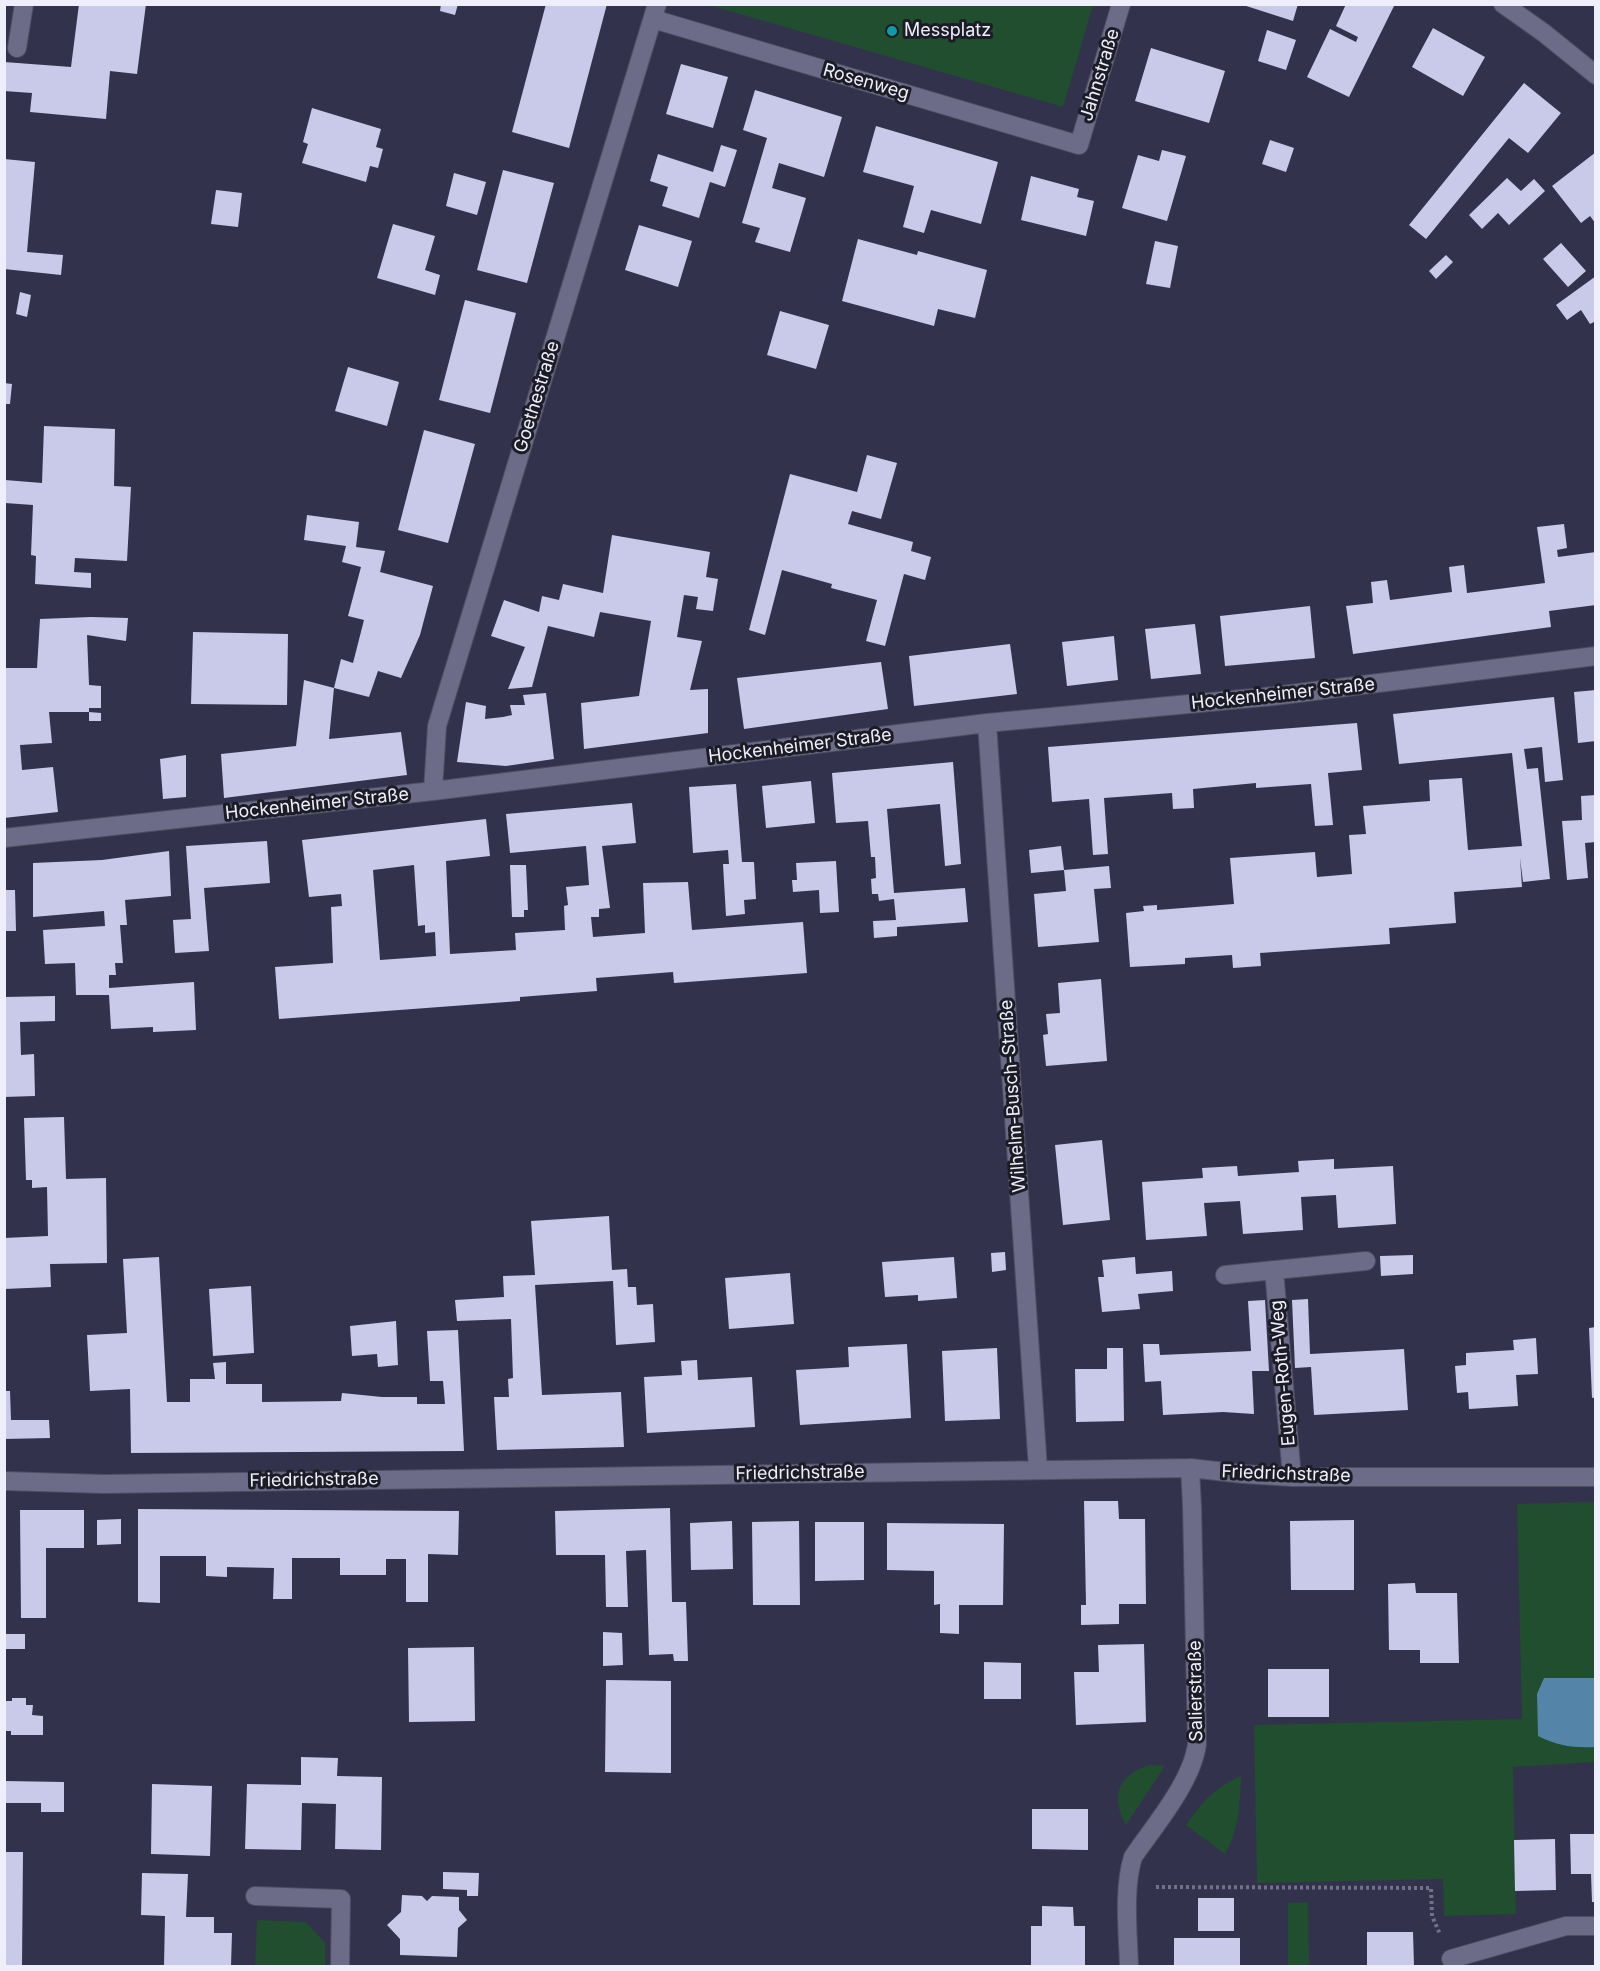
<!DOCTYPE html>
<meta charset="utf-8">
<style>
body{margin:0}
#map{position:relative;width:1600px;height:1971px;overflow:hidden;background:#33324c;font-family:Inter,sans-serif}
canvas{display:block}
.frame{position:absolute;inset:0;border:6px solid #efeffc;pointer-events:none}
</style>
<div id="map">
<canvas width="1600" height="1971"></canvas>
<div class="frame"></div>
</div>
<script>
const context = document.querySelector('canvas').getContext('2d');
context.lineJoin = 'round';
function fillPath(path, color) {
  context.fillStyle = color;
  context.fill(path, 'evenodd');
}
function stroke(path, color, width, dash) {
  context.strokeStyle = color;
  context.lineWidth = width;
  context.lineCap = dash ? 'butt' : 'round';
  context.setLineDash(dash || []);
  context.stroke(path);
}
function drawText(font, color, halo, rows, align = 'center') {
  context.font = font + ' Inter,sans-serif';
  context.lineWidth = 6;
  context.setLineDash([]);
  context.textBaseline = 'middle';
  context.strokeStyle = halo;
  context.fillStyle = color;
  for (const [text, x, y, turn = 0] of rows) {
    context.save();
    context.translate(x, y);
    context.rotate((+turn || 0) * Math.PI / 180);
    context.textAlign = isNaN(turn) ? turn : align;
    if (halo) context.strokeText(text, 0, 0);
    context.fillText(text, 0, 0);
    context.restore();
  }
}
fillPath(new Path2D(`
 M709 5H1093L1063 107Z
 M1595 1502V1762L1513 1767 1516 1914 1444 1916 1443 1879 1257 1883 1254 1725 1522 1719 1517 1504Z
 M1149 1765 1165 1766 1126 1825C1110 1796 1118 1775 1149 1765Z
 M1241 1776C1240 1804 1239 1830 1225 1854L1186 1825C1203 1801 1214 1788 1241 1776Z
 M1308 1902 1309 1966H1288V1903Z
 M257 1920 306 1922 325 1943V1966H255Z`), '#204e2f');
fillPath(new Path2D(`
 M1544 1678H1595V1747C1573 1748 1558 1746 1538 1736L1537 1694Z`), '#5485a9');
fillPath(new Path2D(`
 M79 4H146L137 74 110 71 106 119 30 112 32 93 4 91V62L71 67Z
 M441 4H458L455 15 440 11Z
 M546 4H607L569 148 512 132Z
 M1240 4H1298L1293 21Z
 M1346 4H1395L1349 97 1307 77 1330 29 1356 42 1358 37 1336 26Z
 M1433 28 1485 57 1463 96 1412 67Z
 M1267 30 1296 40 1286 70 1258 61Z
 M1151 48 1225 71 1209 123 1135 101Z
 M681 64 728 77 713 128 666 114Z
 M1524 83 1561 113 1528 153 1509 138 1426 239 1409 225Z
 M755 90 842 117 824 177 779 163 772 188 806 198 790 252 755 242 760 228 742 223 767 138 743 130Z
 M312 108 381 129 376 147 383 149 378 168 370 166 366 182 302 163 308 144 303 142Z
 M876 126 998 162 981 224 931 210 924 233 903 227 914 186 863 172Z
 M1270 140 1294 148 1286 172 1262 164Z
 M721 145 737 150 725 187 710 182 699 218 662 206 668 187 650 181 658 154 713 172Z
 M1162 150 1186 156 1167 221 1122 208 1138 155 1159 161Z
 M1596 152V224L1590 216 1581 223 1552 186Z
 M4 159 35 162 27 252 63 255 61 275 4 269Z
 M503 170 554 183 527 283 477 270Z
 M454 173 486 182 477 215 446 206Z
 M1031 176 1079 189 1077 197 1094 201 1086 236 1021 220Z
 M1507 178 1521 191 1534 179 1545 191 1509 225 1498 213 1482 229 1469 215Z
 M216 190 242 193 238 227 211 224Z
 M393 224 435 236 425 270 440 275 435 295 377 278Z
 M639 225 692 241 678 287 625 270Z
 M858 239 917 255 918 251 987 270 975 318 938 309 934 326 842 301Z
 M1155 241 1178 246 1170 288 1146 284Z
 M1561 243 1586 271 1568 287 1543 259Z
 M1446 255 1453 262 1436 279 1429 271Z
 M1596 276V321L1590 324 1581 310 1567 320 1556 305Z
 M20 292 31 295 27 317 16 314Z
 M465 300 516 313 490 413 439 400Z
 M780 311 829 325 816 369 767 355Z
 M348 367 399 382 387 426 335 411Z
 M4 383 12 384 10 404H4Z
 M44 426 115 429 114 486 131 487 127 561 75 558 74 572 91 573V588L35 584 36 556 31 555 33 505 5 503V480L42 483Z
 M424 430 475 444 448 543 398 530Z
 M867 455 897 463 881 519 852 511 848 524 913 542 911 551 931 557 925 580 904 574 885 646 866 641 877 600 831 588 832 584 782 570 765 635 749 630 790 474 857 492Z
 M307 515 359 522 356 547 385 551 380 572 433 586 420 635 401 678 378 671 369 697 334 688 341 659 353 663 364 620 348 616 361 567 342 562 346 546 304 540Z
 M1564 524 1567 548 1557 550 1558 557 1596 552V605L1549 611 1551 627 1353 654 1346 606 1373 603 1371 582 1387 580 1390 600 1452 592 1449 567 1464 565 1467 593 1545 583 1537 527Z
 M612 535 710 552 706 577 718 579 713 611 696 609 698 597 684 595 677 637 702 641 690 690 708 689V733L584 749 581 703 639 696 651 621 600 612 594 637 548 626 532 687 508 689 525 647 491 636 504 600 539 612 542 596 559 600 563 584 603 593Z
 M1310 606 1315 658 1225 666 1220 616Z
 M91 617 128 618 126 641 87 635 89 685 101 686V708H89V712H49L52 743 20 745 22 770 53 767 58 812 4 818V668H37L40 619Z
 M1195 624 1201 674 1151 679 1145 629Z
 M193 632 288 634 287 705 191 704Z
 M1114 636 1118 680 1067 686 1062 642Z
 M1010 644 1017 694 914 706 909 656Z
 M881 662 888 709 744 729 737 678Z
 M304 680 334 688 329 739 401 732 407 775 224 798 221 754 296 746Z
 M1596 690V741L1578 743 1574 692Z
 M546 693 554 759 506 766 457 762 466 702 486 706 485 719 503 717 512 715 510 705H525L523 695Z
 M1554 697 1563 780 1545 782 1542 747 1524 749 1527 769 1538 768 1550 879 1523 882 1520 858 1522 887 1454 892 1456 923 1389 928 1390 944 1260 953 1261 966 1233 968 1232 955 1185 958V964L1130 967 1126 913 1144 911 1143 906 1157 905V910L1234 904 1230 858 1315 852 1317 877 1352 874 1349 835 1366 834 1363 806 1430 801 1429 780 1462 778 1468 850 1522 846 1512 753 1399 764 1393 714Z
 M89 712 101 713V721H89Z
 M1357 723 1362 770 1328 773 1333 825 1315 826 1311 784 1256 788V783L1193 789 1194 808 1173 809 1172 793 1104 798 1108 854 1093 855 1089 799 1052 802 1048 747Z
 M186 755V797L163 799 160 759Z
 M953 762 961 864 945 866 940 804 887 809 894 893 965 888 968 922 897 927V936L874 938 873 921 896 920 894 899 879 901 878 894H872L871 879 876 878 875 857H871L868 821 836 823 832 773Z
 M811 781 815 823 766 828 762 786Z
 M736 784 742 862H754L756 899 744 900 745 914 726 916 723 864H729L728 850 693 853 689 787Z
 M1596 795V842L1585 843 1588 878 1567 880 1562 821 1582 820 1581 796Z
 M632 803 636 843 602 846 610 908 599 909V917H591L593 937 645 933 643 883 688 882 692 930 803 922 807 973 674 983 673 972 596 978 597 991 520 997V1001L279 1019 275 967 333 963 331 907 342 906 341 894 309 897 302 840 486 819 490 856 446 861 450 954 516 950 515 933 565 930 564 906 568 905 566 887 589 885 588 871 586 846 510 853 506 814ZM414 865 418 926 425 925V933L435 932 436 956 380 960 373 870Z
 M267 841 270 883 204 888 209 951 175 953 173 920 191 919 186 846Z
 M1061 846 1064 870 1031 873 1029 850Z
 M169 851 171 896 125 900 127 925H120L123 963H115L116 975H109V988L194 982 196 1030 153 1032V1027L111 1029 109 995H76L75 963 45 964 43 930 105 926 104 911 33 917V863L102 860Z
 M836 861 839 912 820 913 819 890 793 892 792 880H797L796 863Z
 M510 865H526L528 910H524V917H512Z
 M1109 866 1111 888 1094 889 1099 942 1038 947 1034 894 1066 891 1064 870Z
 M4 890H15L16 931H4Z
 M1101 979 1107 1061 1046 1066 1043 1035 1048 1034 1046 1014 1060 1013 1058 983Z
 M55 996V1021L20 1022 21 1055 34 1054 35 1096 4 1097V997Z
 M64 1117 66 1179 106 1178 107 1263 50 1264 51 1287 4 1289V1238L48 1236 47 1187 32 1188V1180H26L24 1118Z
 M1102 1140 1110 1220 1063 1225 1055 1145Z
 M1334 1159V1169L1393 1166 1396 1224 1338 1228 1336 1195 1301 1197 1303 1230 1243 1234 1240 1201 1204 1203 1207 1236 1146 1240 1142 1182 1203 1178 1202 1168 1237 1166 1238 1176 1299 1172 1298 1161Z
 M609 1216 612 1270 627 1269 628 1287H636L637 1305 653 1304 655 1342 616 1345 613 1281 535 1285 542 1395 621 1392 624 1447 497 1450 494 1397H509L508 1379 513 1378 511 1319 457 1321 455 1300 504 1297 503 1276 535 1275 531 1221Z
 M1005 1252 1006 1270 992 1272 991 1253Z
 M1413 1255V1274L1381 1276 1380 1256Z
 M159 1257 167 1402H190V1379H215L213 1363 226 1362V1384H262V1402L341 1401 342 1393 382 1397H417V1404H445L443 1381H430L427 1331 458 1330 464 1451 131 1453 130 1389 90 1391 87 1335 127 1333 123 1259Z
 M954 1257 957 1298 918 1301V1295L885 1297 882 1262Z
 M1135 1257 1136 1274 1172 1271 1173 1291 1138 1294 1140 1309 1102 1312 1098 1277H1104L1102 1260Z
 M790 1273 794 1324 729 1329 725 1278Z
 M251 1286 254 1353 213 1356 209 1289Z
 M1308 1299 1310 1354 1404 1349 1408 1410 1314 1415 1311 1367 1295 1368 1292 1300Z
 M1265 1300 1269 1371H1252L1254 1414 1223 1412 1163 1415 1161 1381 1145 1382 1143 1344H1159L1160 1355 1251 1351 1248 1301Z
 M396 1321 398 1365 378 1367 377 1354 352 1356 350 1326Z
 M1596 1327V1397L1592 1398 1589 1328Z
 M1536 1338 1538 1374 1516 1375 1518 1406 1469 1409 1468 1392 1457 1393 1455 1366 1466 1365V1353L1514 1350 1513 1340Z
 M907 1344 911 1418 800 1425 796 1370 849 1367 848 1347Z
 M997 1348 1000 1419 945 1421 942 1351Z
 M1107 1348H1123L1124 1421 1076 1422 1075 1369H1107Z
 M697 1360 698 1380 752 1377 755 1427 647 1433 644 1377 682 1375 681 1361Z
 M4 1391H10L11 1420H49L50 1438 4 1439Z
 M1084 1501H1118L1119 1519H1145L1146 1604H1119V1624L1081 1625V1605H1086Z
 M670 1508 672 1602H686L688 1661H674L673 1654 649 1655 646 1550 626 1551 628 1607H606L605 1555H556L555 1511Z
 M138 1509 459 1511 458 1555 428 1554V1602H406V1559H386V1575H340V1558H292V1599H273L274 1568 227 1567V1577L206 1576V1556H160V1603L138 1602Z
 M20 1510H84V1548H46V1618H21Z
 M121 1519V1544L97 1545V1520Z
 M1354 1520V1590H1291L1290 1521Z
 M732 1521 733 1569 691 1570 690 1523Z
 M799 1521 800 1605H753L752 1522Z
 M815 1522H864V1580L815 1581Z
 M887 1523 1004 1524 1003 1605H959V1634L940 1633V1604L934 1605V1571L887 1570Z
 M1415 1583 1416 1593H1457L1459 1663H1420V1650H1389L1388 1584Z
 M603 1632 622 1633 623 1665 603 1666Z
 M4 1634H25V1649H4Z
 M1144 1644 1146 1722 1076 1725 1074 1672H1099L1098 1645Z
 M474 1647 475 1721 409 1722 408 1648Z
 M984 1662 1021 1663V1699H984Z
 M1268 1669H1329V1717H1268Z
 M606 1680 671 1681V1773L605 1772Z
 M12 1698H26V1705H33L32 1715 43 1716V1735H11V1731H4V1701H12Z
 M301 1757 338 1758 337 1776 382 1777 381 1850 335 1849 336 1804 302 1803 301 1850 245 1849 247 1784 301 1785Z
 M4 1781 64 1782V1812H41V1803H5Z
 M152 1784 212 1786 210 1856 151 1854Z
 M1032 1809H1088V1850L1032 1849Z
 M1570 1834H1596V1902H1592L1591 1874H1571Z
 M1555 1839 1556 1890 1515 1891 1514 1840Z
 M4 1852H23L22 1966H4Z
 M443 1872 479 1873 478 1896H467V1890L443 1889Z
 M142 1873 188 1874 186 1917H214V1933H232L231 1966H164L165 1916 141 1915Z
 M402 1895 422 1896 427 1901 432 1896 459 1897V1910L467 1920 458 1928 457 1957 400 1955V1939L387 1925 401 1912Z
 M1198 1898H1234V1931H1198Z
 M1042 1906 1073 1907 1074 1926H1085V1966H1031V1926H1042Z
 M1367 1932H1413L1414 1966H1367Z
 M1174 1938H1240V1966H1174Z`), '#c9c9e9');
const minor = new Path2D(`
 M1503 4 1544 33 1596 75
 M653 19 1079 145 1121 4
 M17 48 24 4
 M987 723 1038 1469
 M433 791 437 726 657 4
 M4 838 433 791 987 723 1274 696 1596 656
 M1274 1270 1292 1477
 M1225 1275 1366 1261
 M4 1481 104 1484 1190 1468 1244 1474 1292 1477H1596
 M255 1896 341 1899 340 1966
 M1451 1959 1566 1926H1596
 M1129 1966C1128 1933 1123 1889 1133 1857 1155 1825 1192 1782 1197 1744L1192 1506 1190 1468`);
stroke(minor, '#4e4d62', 20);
stroke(new Path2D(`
 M1156 1887 1431 1888 1432 1916 1440 1934`), '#727187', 4, [3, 3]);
stroke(minor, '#6c6c88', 18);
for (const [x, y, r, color] of [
 [892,31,6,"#0f9aa8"]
]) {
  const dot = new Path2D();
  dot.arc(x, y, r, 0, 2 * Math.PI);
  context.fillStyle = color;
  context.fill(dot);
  stroke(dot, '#1c1c27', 2);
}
drawText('18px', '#efeffc', '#1c1c27', [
 ["Messplatz",904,31]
], 'left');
drawText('18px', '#efeffc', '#1c1c27', [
 ["Jahnstraße",1100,75,-73],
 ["Rosenweg",866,82,16],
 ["Goethestraße",537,397,-73],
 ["Hockenheimer Straße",1283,694,-6],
 ["Hockenheimer Straße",800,746,-7],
 ["Hockenheimer Straße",317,804,-6],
 ["Wilhelm-Busch-Straße",1013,1096,-94],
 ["Eugen-Roth-Weg",1283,1373,-95],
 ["Friedrichstraße",800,1473,-1],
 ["Friedrichstraße",1286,1474,2],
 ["Friedrichstraße",314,1480,-1],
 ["Salierstraße",1196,1691,-91]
]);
</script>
